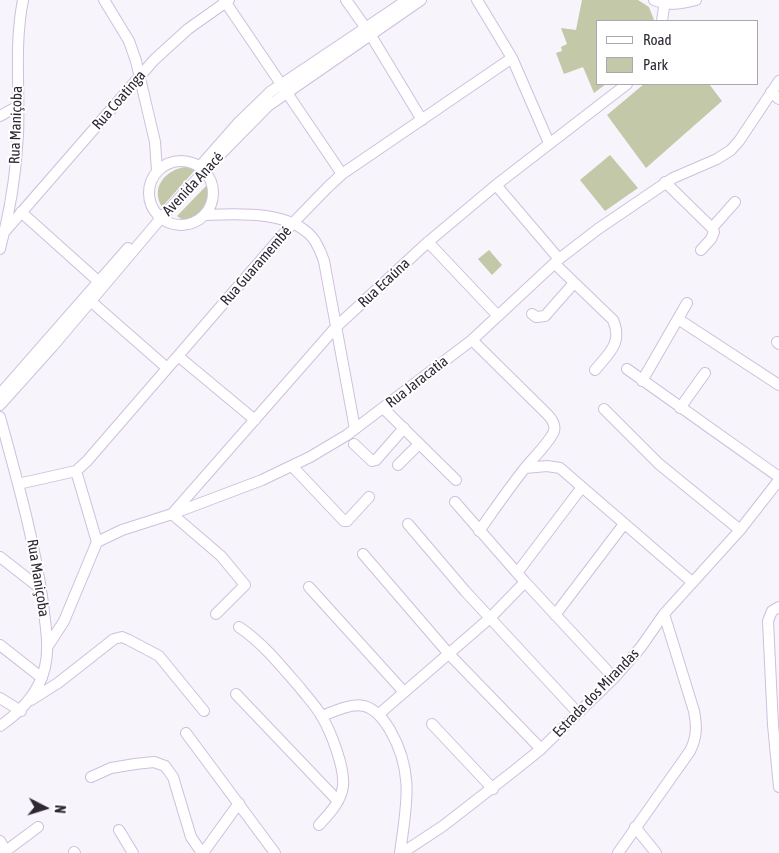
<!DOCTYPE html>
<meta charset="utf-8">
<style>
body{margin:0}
#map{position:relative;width:779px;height:853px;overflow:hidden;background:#f7f4fb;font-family:"Asap Condensed",sans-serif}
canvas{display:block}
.legend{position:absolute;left:596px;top:20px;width:162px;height:65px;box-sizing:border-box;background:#fff;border:1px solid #aba9ae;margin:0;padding:6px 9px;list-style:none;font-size:15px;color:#2e2834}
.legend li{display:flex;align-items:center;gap:10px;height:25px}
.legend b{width:25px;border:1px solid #aba9ae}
.north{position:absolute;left:20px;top:783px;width:50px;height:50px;-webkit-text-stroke:4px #fff;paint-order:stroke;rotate:95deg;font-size:14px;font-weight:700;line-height:20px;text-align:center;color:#2e2834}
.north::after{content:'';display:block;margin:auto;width:18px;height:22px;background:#2e2834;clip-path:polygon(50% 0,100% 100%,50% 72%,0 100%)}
</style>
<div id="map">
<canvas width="779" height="853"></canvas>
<ul class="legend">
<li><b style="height:6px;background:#fff"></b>Road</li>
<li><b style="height:14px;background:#c3c8a8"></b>Park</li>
</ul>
<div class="north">N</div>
</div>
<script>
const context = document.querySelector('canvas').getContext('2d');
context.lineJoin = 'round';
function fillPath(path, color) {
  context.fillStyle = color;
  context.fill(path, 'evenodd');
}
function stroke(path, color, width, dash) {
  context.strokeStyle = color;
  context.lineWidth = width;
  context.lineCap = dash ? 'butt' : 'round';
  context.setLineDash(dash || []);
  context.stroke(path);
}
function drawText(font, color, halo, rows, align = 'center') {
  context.font = font + ' "Asap Condensed",sans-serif';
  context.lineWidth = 4;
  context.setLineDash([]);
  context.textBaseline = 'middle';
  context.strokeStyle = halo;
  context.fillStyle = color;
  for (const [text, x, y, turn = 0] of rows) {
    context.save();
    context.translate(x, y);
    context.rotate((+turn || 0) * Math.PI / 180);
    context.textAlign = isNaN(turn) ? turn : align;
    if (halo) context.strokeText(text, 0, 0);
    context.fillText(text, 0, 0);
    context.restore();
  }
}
fillPath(new Path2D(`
 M582 0H638L649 7 654 20V21H598V84H606L594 93 583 67 564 74 556 53 562 51 561 47 567 44 561 28 576 30Z
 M644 84H709L722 101 646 168 607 115Z
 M610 155 638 188 605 211 580 180Z
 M185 167 195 170 162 207C150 187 166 170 185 167Z
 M208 184C221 207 194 230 177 216Z
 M489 250 502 265 492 275 478 259Z`), '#c3c8a8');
const minor = new Path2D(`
 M104 0 129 41 136 61 155 142 157 171
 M224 0 342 174
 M346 0 370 34 422 120
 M477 0 512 58 549 143
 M654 0C669 6 681 4 696 0
 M662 21 665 0
 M771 92 779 99
 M0 116 18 106
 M149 193a32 32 0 1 1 64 0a32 32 0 1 1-64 0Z
 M202 164 239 122 270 92 407 0
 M665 182 712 228 714 232 711 239 701 250
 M496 185 559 259
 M21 212 98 281
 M204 215C237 214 288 210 312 237 318 244 321 253 324 261L355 429
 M712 228 735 202
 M0 237 154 60 188 29 229 0
 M428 242 498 316
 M0 249C10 212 16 173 18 135 20 90 14 45 23 0
 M555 264 613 320C623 343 609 353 595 370
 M86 297 167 368
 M532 314 536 317 545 316 574 283
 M678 319 779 385
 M472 340 547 414C551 418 556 424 554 431 550 442 533 458 525 468 509 488 494 510 479 531
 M777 342 779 344
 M178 356 255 420
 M627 369 779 477
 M642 381 687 303
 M0 394 128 248
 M0 405 53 346 161 218 210 165 268 106 421 0
 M383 408 456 480
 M680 408 705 373
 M604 409 659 464 740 530
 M0 417C17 480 34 538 43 603 45 624 50 646 45 667 39 693 22 711 0 726
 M354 444 372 461 376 460 404 428
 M398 465 419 444
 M292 466 344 521H347L369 497
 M525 468 547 466 560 468 692 582
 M76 471 97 542
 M18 484 76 471 87 461 293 223 327 188 342 174 512 58
 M455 502 525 582 614 678
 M408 524 465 591 578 713
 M363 554 449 654 541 749
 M0 557 41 589
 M517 573 582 487
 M309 587 404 692
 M779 607 772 611 768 621 773 725 779 787
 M216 614 245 585 221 556 172 514 336 327 428 242 496 185 627 84
 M555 615 624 524
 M239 627C263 643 282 667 301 689 308 698 317 707 322 717 331 732 345 768 343 786 341 802 329 814 319 825
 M0 645 42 678
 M48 646 64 621 97 542 122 530 172 514 262 480 310 457 347 435 472 340 559 259 598 229 673 178 717 159 731 150 739 141 779 81
 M236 694 338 801
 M0 698 21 711
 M31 700 58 683 114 639 122 637 129 640 159 656 204 711
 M379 714 490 618 525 582
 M322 716C354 703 370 696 390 730 415 773 406 807 400 853
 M432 724 493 789
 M186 733 275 853
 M91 777 111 768 135 764 154 762 165 766 173 777 191 837 202 853
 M635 827 656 853
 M119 830 133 853
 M0 841 7 853
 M74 852 75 853
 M3 853 38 827
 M203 853 239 803
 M402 853 443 826 515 770 541 749 614 678 641 647 664 614 740 530 779 480
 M618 853 690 751C697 737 697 726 694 711L664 614`);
stroke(minor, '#cfbfdf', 12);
stroke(minor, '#fff', 10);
drawText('15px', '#2e2834', '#fff', [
 ["Rua Coatinga",119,100,-49],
 ["Rua Maniçoba",16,125,-88],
 ["Avenida Anacé",193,184,-47],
 ["Rua Guaramembé",256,266,-49],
 ["Rua Ecaúna",384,283,-43],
 ["Rua Jaracatia",417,382,-38],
 ["Rua Maniçoba",38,578,81],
 ["Estrada dos Mirandas",596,693,-46]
]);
</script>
